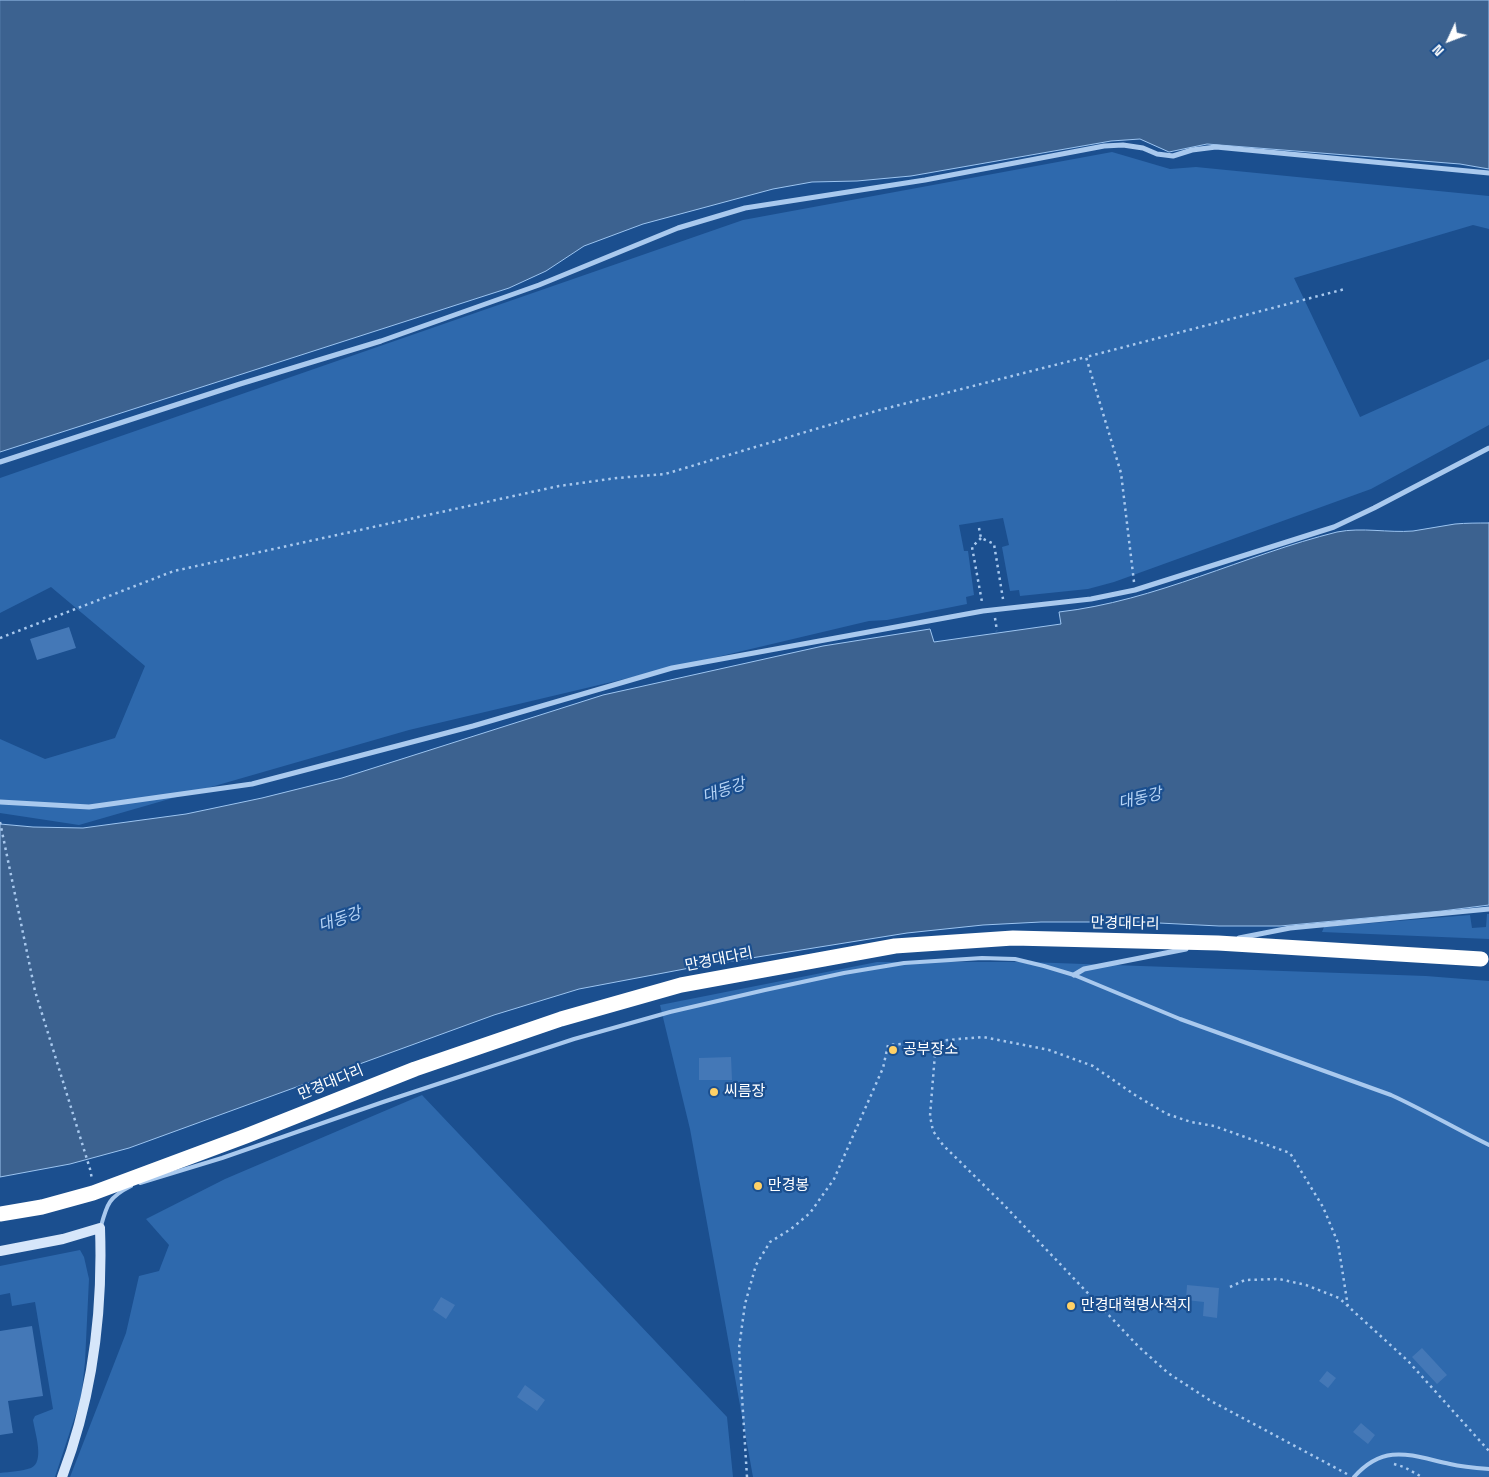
<!DOCTYPE html>
<meta charset="utf-8">
<style>
body{margin:0}
#map{position:relative;width:1489px;height:1477px;overflow:hidden;background:#1b4f8f;font-family:"Space Grotesk",sans-serif}
canvas{display:block}
.north{position:absolute;left:1424px;top:15px;width:50px;height:50px;-webkit-text-stroke:4px #1b4f8f;paint-order:stroke;rotate:227deg;font-size:14px;font-weight:700;line-height:20px;text-align:center;color:#fff}
.north::after{content:'';display:block;margin:auto;width:18px;height:22px;background:#fff;clip-path:polygon(50% 0,100% 100%,50% 72%,0 100%)}
</style>
<div id="map">
<canvas width="1489" height="1477"></canvas>
<div class="north">N</div>
</div>
<script>
const context = document.querySelector('canvas').getContext('2d');
context.lineJoin = 'round';
function fillPath(path, color) {
  context.fillStyle = color;
  context.fill(path, 'evenodd');
}
function stroke(path, color, width, dash) {
  context.strokeStyle = color;
  context.lineWidth = width;
  context.lineCap = dash ? 'butt' : 'round';
  context.setLineDash(dash || []);
  context.stroke(path);
}
function drawText(font, color, halo, rows, align = 'center') {
  context.font = font + ' "Space Grotesk","Noto Sans KR",sans-serif';
  context.lineWidth = 4.5;
  context.setLineDash([]);
  context.textBaseline = 'middle';
  context.strokeStyle = halo;
  context.fillStyle = color;
  for (const [text, x, y, turn = 0] of rows) {
    context.save();
    context.translate(x, y);
    context.rotate((+turn || 0) * Math.PI / 180);
    context.textAlign = isNaN(turn) ? turn : align;
    if (halo) context.strokeText(text, 0, 0);
    context.fillText(text, 0, 0);
    context.restore();
  }
}
fillPath(new Path2D(`
 M1112 152 1170 169 1196 167 1489 196V229L1473 225 1294 278 1360 417 1489 359V425L1371 489 1114 582 1088 589 1020 596 1019 590 1010 591 1002 547 1009 545 1003 518 959 525 964 551H968L974 595 966 597 967 604 887 620 869 621 409 730 79 825 0 813V739L45 759 115 738 145 666 51 587 0 613V478L743 220Z
 M1487 914H1489V939L1322 932 1324 927 1470 915 1472 928 1486 927Z
 M877 962H1027L1426 976 1489 981V1477H753L690 1129 660 1005Z
 M422 1095 727 1417 733 1477H70L126 1333 139 1276 159 1271 169 1245 146 1219 225 1179Z
 M80 1250 84 1257 89 1279 85 1362 81 1398 55 1477H0V1473C10 1472 22 1471 31 1468 45 1462 35 1433 33 1420L35 1416 53 1409 35 1302 12 1306 10 1293 0 1295V1266Z`), '#2e69ad');
const water = new Path2D(`
 M0 0H1489V169L1460 164 1207 144 1169 152 1140 139 1111 141 911 176 857 181 812 182 773 189 643 224 584 246 546 271 509 288 0 452Z
 M1489 523V905L1442 911 1280 926H1219L1139 922H1041L983 925 907 933 695 967 579 989 494 1015 129 1148 70 1164 0 1177V824L33 827 83 828 186 814 262 798 342 778 603 695 823 646 930 629 934 642 1061 624 1059 612C1156 601 1244 555 1337 532 1362 527 1388 533 1413 531 1427 529 1441 526 1455 524 1466 523 1478 523 1489 523Z`);
fillPath(water, '#3c6290');
stroke(water, '#9cc4f0', 1);
fillPath(new Path2D(`
 M69 627 76 648 37 660 30 639Z
 M731 1057 732 1080H699V1058Z
 M1187 1285 1219 1288 1217 1318 1203 1316 1204 1302 1186 1300Z
 M441 1297 455 1305 446 1319 433 1310Z
 M32 1326 43 1396 8 1401 13 1433 0 1435V1331Z
 M1422 1348 1447 1375 1437 1384 1412 1357Z
 M1327 1371 1336 1378 1328 1388 1319 1381Z
 M525 1385 545 1400 537 1411 517 1397Z
 M1361 1423 1375 1435 1368 1444 1353 1432Z`), '#4478b7');
stroke(new Path2D(`
 M979 528 981 538 994 544 1003 599
 M981 538 972 547 982 602
 M1134 582 1121 473 1086 357 1345 289
 M995 618 997 631
 M0 638 174 571 559 486 617 478 665 474 876 411 1086 357
 M0 822 35 991 90 1169 92 1179
 M1230 1287 1245 1280 1279 1279 1306 1285 1339 1298 1408 1361 1489 1451
 M1394 1464 1404 1467 1422 1477
 M1347 1474 1211 1401 1168 1373 1139 1347 1004 1205 943 1145 933 1131 930 1116 936 1041 983 1037 1049 1050 1093 1066 1135 1095 1167 1114 1191 1122 1214 1126 1290 1153 1323 1207 1338 1243 1348 1307
 M747 1477 739 1348 745 1304 756 1265 770 1242 791 1229 810 1213 834 1179 883 1068 888 1045 936 1041`), '#a9c9ee', 2.5, [2.5, 4]);
stroke(new Path2D(`
 M140 1183 222 1158 383 1102 574 1039 670 1012 765 990 844 973 904 963 982 958 1015 959 1044 966 1074 975 1180 1019 1391 1095C1424 1110 1456 1129 1489 1145
 M101 1226C107 1204 109 1197 131 1186
 M1354 1477C1385 1442 1412 1456 1450 1464 1463 1467 1476 1468 1489 1469`), '#a9c9ee', 4);
stroke(new Path2D(`
 M0 462 240 384 381 341 539 285 678 228 745 208 925 180 1104 146 1123 145 1143 148 1157 154 1173 156 1192 150 1216 147 1489 173
 M0 802 89 807 252 784 473 726 672 668 983 611 1091 599 1135 590 1334 527 1374 508 1489 448
 M1239 938 1290 928 1489 909
 M1074 975 1084 969 1186 949`), '#a9c9ee', 5);
stroke(new Path2D(`
 M0 1251 63 1239 100 1228C103 1312 92 1398 62 1477`), '#d6e6fa', 10);
stroke(new Path2D(`
 M0 1214 42 1207 93 1193 246 1136 415 1069 561 1019 681 985 895 946 1013 938 1218 943 1481 959`), '#fff', 15);
for (const [x, y, r, color] of [
 [893,1050,5,"#ffd166"],
 [714,1092,5,"#ffd166"],
 [758,1186,5,"#ffd166"],
 [1071,1306,5,"#ffd166"]
]) {
  const dot = new Path2D();
  dot.arc(x, y, r, 0, 2 * Math.PI);
  context.fillStyle = color;
  context.fill(dot);
  stroke(dot, '#1b4f8f', 2);
}
drawText('15px', '#fff', '#1b4f8f', [
 ["만경대다리",1125,924,1],
 ["만경대다리",719,960,-11],
 ["만경대다리",331,1083,-22]
]);
drawText('15px', '#fff', '#1b4f8f', [
 ["공부장소",903,1050],
 ["씨름장",724,1092],
 ["만경봉",768,1186],
 ["만경대혁명사적지",1081,1306]
], 'left');
drawText('italic 16px', '#b5d3f5', '#1b4f8f', [
 ["대동강",724,791,-18],
 ["대동강",1140,799,-13],
 ["대동강",340,920,-19]
]);
</script>
